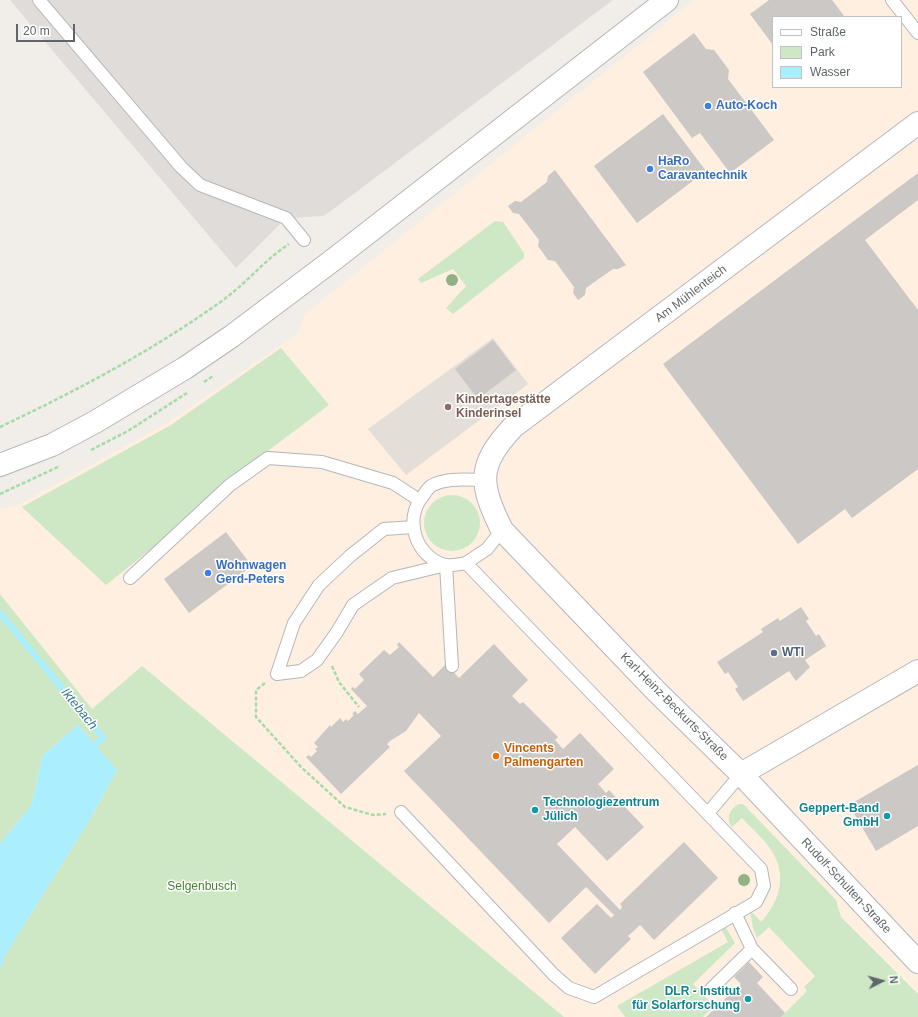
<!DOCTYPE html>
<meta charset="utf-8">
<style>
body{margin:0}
#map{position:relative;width:918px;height:1017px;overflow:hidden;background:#f1ede8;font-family:Helvetica,sans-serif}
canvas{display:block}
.legend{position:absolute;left:772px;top:16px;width:130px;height:72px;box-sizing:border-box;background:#fff;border:1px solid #bfc1c3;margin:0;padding:5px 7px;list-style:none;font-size:12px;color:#5f6568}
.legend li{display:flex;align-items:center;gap:8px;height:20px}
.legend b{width:20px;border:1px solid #bfc1c3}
.north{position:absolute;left:862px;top:961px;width:40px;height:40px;-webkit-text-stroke:3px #fff;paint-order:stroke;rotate:84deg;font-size:11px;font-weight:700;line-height:16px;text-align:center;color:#5f6568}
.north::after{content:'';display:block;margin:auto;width:14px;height:18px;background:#5f6568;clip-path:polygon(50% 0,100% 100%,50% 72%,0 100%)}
.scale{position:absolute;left:16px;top:24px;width:59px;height:18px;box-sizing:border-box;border:2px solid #5f6568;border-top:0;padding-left:5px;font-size:12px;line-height:14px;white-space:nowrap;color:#5f6568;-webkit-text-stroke:3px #fff;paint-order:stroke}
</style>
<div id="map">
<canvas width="918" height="1017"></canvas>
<ul class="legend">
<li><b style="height:5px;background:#fff"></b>Straße</li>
<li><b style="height:11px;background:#cee8c5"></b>Park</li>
<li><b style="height:11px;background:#abeffe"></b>Wasser</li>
</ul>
<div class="north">N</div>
<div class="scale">20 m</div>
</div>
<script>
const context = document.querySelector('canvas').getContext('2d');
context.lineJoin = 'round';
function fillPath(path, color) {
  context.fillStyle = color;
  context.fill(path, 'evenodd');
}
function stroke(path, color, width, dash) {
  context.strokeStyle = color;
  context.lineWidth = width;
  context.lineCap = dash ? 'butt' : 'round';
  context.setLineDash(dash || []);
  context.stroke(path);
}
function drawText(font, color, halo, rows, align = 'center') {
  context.font = font + ' Helvetica,sans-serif';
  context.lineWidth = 3;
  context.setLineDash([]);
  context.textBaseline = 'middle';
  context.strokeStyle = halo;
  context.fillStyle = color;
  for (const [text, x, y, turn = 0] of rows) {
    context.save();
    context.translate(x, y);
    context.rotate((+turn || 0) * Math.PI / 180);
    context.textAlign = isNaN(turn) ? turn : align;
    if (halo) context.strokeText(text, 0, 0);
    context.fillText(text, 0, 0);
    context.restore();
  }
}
fillPath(new Path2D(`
 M694 0H918V1017H564L142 666 92 710 0 594V509L20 504 167 423 297 334 305 314ZM773 17H901V87H773Z`), '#feefe0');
fillPath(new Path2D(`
 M10 0H613L324 216 286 218 236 268Z`), '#e0dcda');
fillPath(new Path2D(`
 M493 338 528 384 406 475 368 429Z`), '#e4ded9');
fillPath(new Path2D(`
 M495 221 503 222 524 253V258L453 314 446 308 466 286 453 269 421 283 418 279Z
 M281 348 329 405 216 490 196 513 106 585 22 507 171 425Z
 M424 523a28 28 0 1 1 56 0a28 28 0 1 1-56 0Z
 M0 594 92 709 142 666 564 1017H0V970L6 954 92 816 117 770 78 725 42 756 32 804 0 844Z
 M739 804H743L836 900 841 917 918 994V1017H781L807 991 804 987 815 976 769 927 757 938 753 928 750 910 761 922C778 903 787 879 774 855 767 841 752 829 742 818L732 827C725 818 730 809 739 804Z
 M725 926 735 943 693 984 714 1006 703 1017H625L617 1006 728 942 721 929Z`), '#cee8c5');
fillPath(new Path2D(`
 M78 725 117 770 92 816 6 954 0 970V844L32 804 42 756Z`), '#abeffe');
stroke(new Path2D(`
 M0 613 103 738 89 750`), '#abeffe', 6);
fillPath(new Path2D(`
 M769 0H832L845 17H773V45L750 14Z
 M694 33 706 49 714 50 729 70 728 79 774 140 730 173 700 133 692 138 643 72Z
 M663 114 706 171 637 223 594 166Z
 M555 170 626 265 618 269H613L586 288 585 295 578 300 573 293 574 287 555 261 548 260 538 246 539 240 519 214 513 213 508 206 515 201 521 202 547 182 548 176Z
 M918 173V200L865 240 918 310V469L852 518 845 509 798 544 663 364Z
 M493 340 516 370 478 399 455 369Z
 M226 532 252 566 189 613 164 579Z
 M801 607 809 619 806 621 816 636 819 634 826 646 805 660 810 667 796 681 789 671 743 701 735 689 738 687 728 672 725 674 717 662 763 632 761 629 778 618 780 621Z
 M399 642 433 677 446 664 459 678 494 644 528 680 512 696 520 704 523 702 558 737 555 740 563 749 580 733 614 769 598 784 606 793 609 790 644 827 607 861 575 827 557 844 620 910 622 907 620 904 684 842 718 878 654 940 640 925 628 936 631 939 595 974 561 938 597 904 611 918 614 915 586 887 549 923 404 771 441 736 419 713 406 731 390 741 387 744 390 747 341 794 306 757 309 755 311 757 317 751 315 749 318 747 314 743 330 725 331 727 340 718 343 722 346 719 348 721 354 715 352 714 355 711 358 714 367 706 351 689 353 687 355 689 364 680 359 674 384 650 390 655 399 647 397 645Z
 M918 765V826L876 851 849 805Z
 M749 962 763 977 757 983 785 1013 781 1017H706L741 984 734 977Z`), '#ccc8c5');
const lane = new Path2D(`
 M39 0 181 167 200 185 286 218 304 240
 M892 0 918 33
 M414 527 384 529 350 556 319 585 294 623 277 674 301 671 317 660 337 632 353 605 392 578 446 565 452 666
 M466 563C460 564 451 566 445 565 416 557 403 519 423 496 425 493 428 488 431 486 446 477 468 480 485 480
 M130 578 230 485 268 458 322 462 393 483 419 500
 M401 812 554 975 569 988 594 997 756 902 764 886 761 869 466 563 487 549 502 530
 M708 813 741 774
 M735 913 752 949 791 989
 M711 989 752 949`);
const street = new Path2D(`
 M918 123 513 427C477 466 479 483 502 530L656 691 741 774 918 671
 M741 774 918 962`);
const secondary = new Path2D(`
 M0 465 52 445 95 422 185 368 232 336 333 260 667 0`);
stroke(lane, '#b3b7ba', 14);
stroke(street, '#b3b7ba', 24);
stroke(secondary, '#b2b7ba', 24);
stroke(new Path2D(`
 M204 382 213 376
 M0 427C76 391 150 352 219 303 244 286 263 261 289 244
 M91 450 128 431 187 393
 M0 494 60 466
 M332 666 339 682 359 707
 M265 683 256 690V717L301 767 345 807 373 815 386 814`), '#a8daa9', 2.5, [4, 2]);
stroke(lane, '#fff', 12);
stroke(street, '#fff', 22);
stroke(secondary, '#fff', 22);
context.fillStyle = '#92b286';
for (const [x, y] of [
 [452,280],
 [744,880]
]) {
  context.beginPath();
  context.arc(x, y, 6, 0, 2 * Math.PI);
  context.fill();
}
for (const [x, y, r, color] of [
 [708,106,4,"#3f7fe0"],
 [650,169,4,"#3f7fe0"],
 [448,407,4,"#8d6e63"],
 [208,573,4,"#3f7fe0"],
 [774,653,4,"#5c6f8a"],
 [496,756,4,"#e8710a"],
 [535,810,4,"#0f9aa8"],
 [887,816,4,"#0f9aa8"],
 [748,999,4,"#0f9aa8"]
]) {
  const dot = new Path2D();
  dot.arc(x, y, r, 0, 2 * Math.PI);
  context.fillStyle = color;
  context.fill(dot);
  stroke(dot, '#fff', 1.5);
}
drawText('bold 12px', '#366cbe', '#fff', [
 ["Auto-Koch",716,106],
 ["HaRo",658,162],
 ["Caravantechnik",658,176],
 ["Wohnwagen",216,566],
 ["Gerd-Peters",216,580]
], 'left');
drawText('12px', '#5f6568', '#fff', [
 ["Am Mühlenteich",691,294,-37],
 ["Karl-Heinz-Beckurts-Straße",674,707,45],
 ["Rudolf-Schulten-Straße",846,886,47]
]);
drawText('bold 12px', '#785e54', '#fff', [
 ["Kindertagestätte",456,400],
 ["Kinderinsel",456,414]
], 'left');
drawText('bold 12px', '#4e5e75', '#fff', [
 ["WTI",782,653]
], 'left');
drawText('bold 12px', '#c56008', '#fff', [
 ["Vincents",504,749],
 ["Palmengarten",504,763]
], 'left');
drawText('bold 12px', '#0d838f', '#fff', [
 ["Technologiezentrum",543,803,"left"],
 ["Jülich",543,817,"left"],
 ["Geppert-Band",879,809],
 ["GmbH",879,823],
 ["DLR - Institut",740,992],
 ["für Solarforschung",740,1006]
], 'right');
drawText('12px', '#448135', '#fff', [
 ["Selgenbusch",202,887]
]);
drawText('italic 13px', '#3a788e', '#fff', [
 ["Iktebach",79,709,51]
]);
</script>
